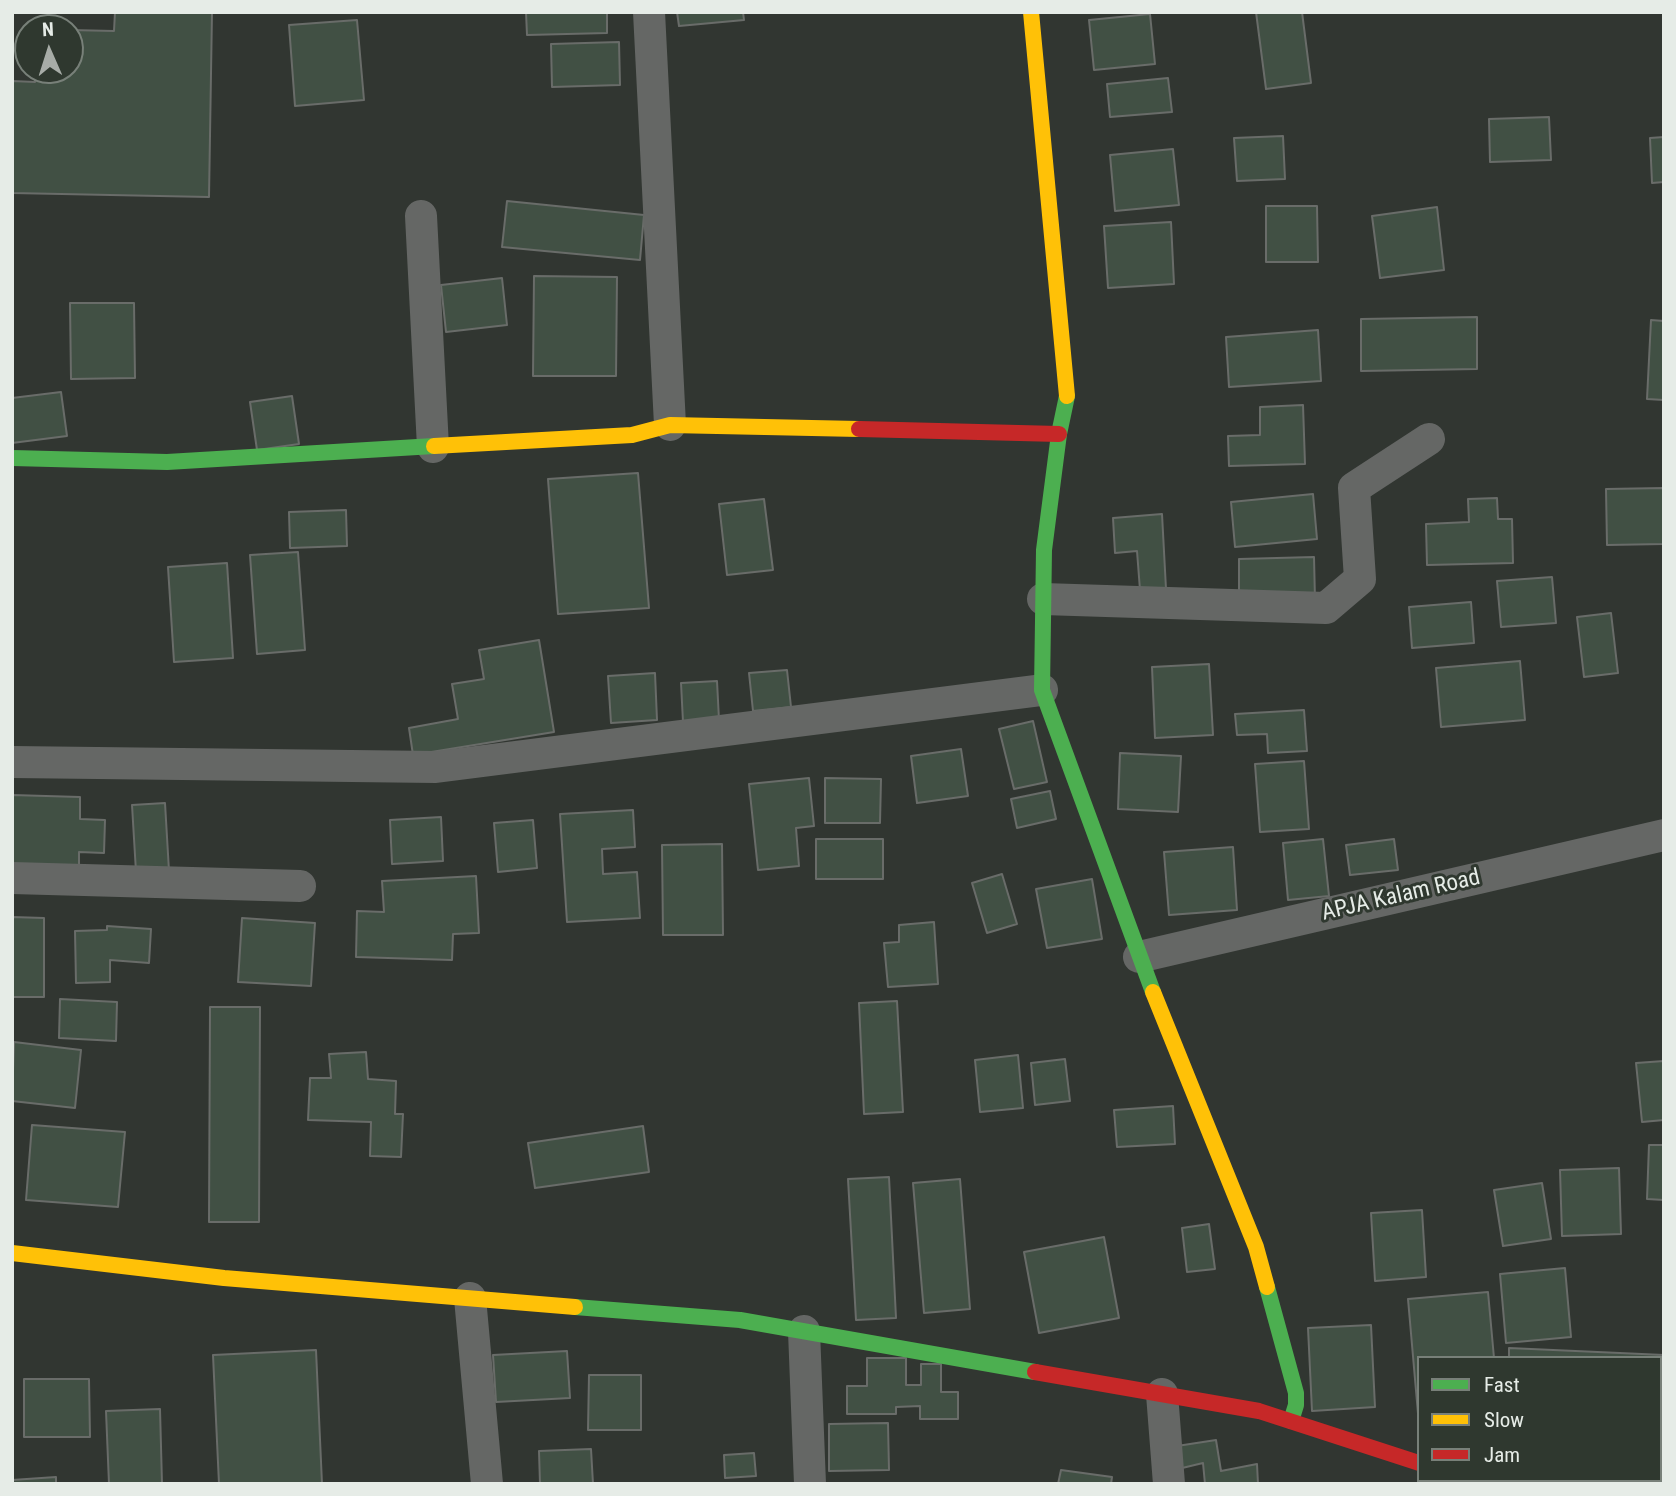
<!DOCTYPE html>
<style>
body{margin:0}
#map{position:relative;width:1676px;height:1496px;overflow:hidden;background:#313631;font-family:"Roboto Condensed",sans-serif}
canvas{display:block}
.frame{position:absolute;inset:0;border:14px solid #e6ece7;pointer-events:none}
.legend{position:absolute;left:1417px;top:1356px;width:245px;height:126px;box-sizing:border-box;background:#2f382f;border:2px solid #788079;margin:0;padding:9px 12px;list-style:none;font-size:21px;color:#e6ece7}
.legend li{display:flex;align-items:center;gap:14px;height:35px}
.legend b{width:35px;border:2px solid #788079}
.north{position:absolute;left:14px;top:14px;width:70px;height:70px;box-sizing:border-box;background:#2f382f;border:2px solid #788079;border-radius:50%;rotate:357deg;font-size:19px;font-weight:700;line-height:28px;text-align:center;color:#e6ece7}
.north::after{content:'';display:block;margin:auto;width:24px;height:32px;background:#a7aca7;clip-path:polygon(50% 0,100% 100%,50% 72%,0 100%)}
</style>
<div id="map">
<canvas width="1676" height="1496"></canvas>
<div class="frame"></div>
<ul class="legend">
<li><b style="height:9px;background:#4caf50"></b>Fast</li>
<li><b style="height:9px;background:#ffc107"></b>Slow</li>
<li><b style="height:9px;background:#c62828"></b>Jam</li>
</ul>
<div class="north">N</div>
</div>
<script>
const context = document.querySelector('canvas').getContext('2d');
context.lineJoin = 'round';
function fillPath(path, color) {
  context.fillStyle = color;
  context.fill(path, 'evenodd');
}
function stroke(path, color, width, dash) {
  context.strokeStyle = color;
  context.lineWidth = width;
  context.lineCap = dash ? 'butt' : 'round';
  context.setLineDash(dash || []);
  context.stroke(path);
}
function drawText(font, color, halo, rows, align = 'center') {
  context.font = font + ' "Roboto Condensed",sans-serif';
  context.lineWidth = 6;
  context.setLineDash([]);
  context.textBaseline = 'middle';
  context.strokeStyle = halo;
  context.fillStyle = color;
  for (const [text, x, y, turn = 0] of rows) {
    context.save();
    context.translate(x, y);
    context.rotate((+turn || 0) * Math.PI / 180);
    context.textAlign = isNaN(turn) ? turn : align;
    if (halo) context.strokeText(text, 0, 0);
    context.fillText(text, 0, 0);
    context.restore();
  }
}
const building = new Path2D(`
 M115 12H212L209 197 12 193V81L35 82V70H70V30L114 31Z
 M526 12H607V33L527 35Z
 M677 12H743L744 20 679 26Z
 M1256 12H1302L1311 83 1266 89Z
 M1150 14 1155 64 1094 70 1089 20Z
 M357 20 364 100 295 106 289 25Z
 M619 42 620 85 552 87 551 44Z
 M1168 78 1172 112 1110 117 1107 84Z
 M1549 117 1551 160 1490 162 1489 119Z
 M1283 136 1285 179 1237 181 1234 138Z
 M1664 137V182L1652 183 1650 138Z
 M1173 149 1179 205 1115 211 1110 155Z
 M507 201 644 215 640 260 502 247Z
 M1266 206H1317L1318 262H1266Z
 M1437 207 1444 270 1380 278 1372 216Z
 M1171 222 1174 284 1108 288 1104 226Z
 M534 276 617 277 616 376H533Z
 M502 278 507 325 446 332 441 285Z
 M70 303H134L135 378 71 379Z
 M1477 317V369L1361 371V319Z
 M1651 320 1664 321V400L1647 399Z
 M1318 330 1321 381 1229 387 1226 337Z
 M61 392 67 436 12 443V398Z
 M292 396 299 444 257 450 250 402Z
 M1303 405 1305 464 1229 466 1228 436 1260 435V407Z
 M638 473 649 608 558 614 548 479Z
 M1664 488V544L1607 545 1606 489Z
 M1313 494 1317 539 1235 547 1231 502Z
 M1497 498 1498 519H1512L1513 563 1427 565 1426 524 1469 522 1468 499Z
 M764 499 773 570 727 575 719 504Z
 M346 510 347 546 290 548 289 512Z
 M1162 514 1166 589 1140 590 1137 551 1115 553 1113 518Z
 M298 552 305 650 257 654 250 555Z
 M1314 557 1315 600 1239 602V559Z
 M227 563 233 658 174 662 168 567Z
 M1552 577 1556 623 1501 627 1497 581Z
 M1471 602 1474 643 1412 648 1409 607Z
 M1611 613 1618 673 1584 677 1577 617Z
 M539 640 554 732 413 755 409 728 458 719 452 684 484 679 479 650Z
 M1520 661 1525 720 1441 727 1436 668Z
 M1209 664 1213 735 1155 738 1152 667Z
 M787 670 791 707 753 711 749 673Z
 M655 673 657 720 611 723 608 676Z
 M717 681 719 720 683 722 681 683Z
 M1304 710 1307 751 1268 753 1267 734 1237 735 1235 714Z
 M1033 721 1047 782 1014 789 999 729Z
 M961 749 968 796 917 803 911 756Z
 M1120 753 1181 756 1178 812 1118 809Z
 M1304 761 1309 829 1260 832 1255 764Z
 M809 778 814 826 796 828 799 866 758 870 749 784Z
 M825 778 881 779 880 823H825Z
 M1050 791 1056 819 1017 828 1011 799Z
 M12 795 80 797V819L105 820 104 853 79 852V867L12 865Z
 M165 803 169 871 136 872 132 805Z
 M633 810 635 847 602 849 603 874 637 872 640 918 567 922 560 814Z
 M441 817 443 861 392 864 390 820Z
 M533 820 537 868 498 872 494 823Z
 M816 839H883V879H816Z
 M1323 839 1329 896 1288 900 1283 843Z
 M1394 839 1398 870 1350 875 1346 845Z
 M722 844 723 935H663L662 845Z
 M1233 847 1237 910 1169 915 1164 852Z
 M1002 874 1017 924 987 933 972 883Z
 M476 876 479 933 453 934 452 960 356 957 357 911 384 912 382 881Z
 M1092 879 1102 939 1047 948 1036 889Z
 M12 917 44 918V997H12Z
 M242 918 315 923 311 986 238 982Z
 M934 922 938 984 888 987 884 943 899 942V925Z
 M107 926 151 929 149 963 110 960V982L76 983 75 931 107 930Z
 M60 999 117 1002 116 1041 59 1038Z
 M897 1001 903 1112 864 1114 859 1003Z
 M210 1007H260L259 1222H209Z
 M14 1042 81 1050 75 1108 12 1101Z
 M366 1052 368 1079 396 1081 395 1114H403L401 1157 370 1156 371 1122 308 1120 310 1078H331L329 1054Z
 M1018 1055 1023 1108 980 1112 975 1060Z
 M1065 1059 1070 1101 1035 1105 1031 1063Z
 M1664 1061V1120L1642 1122 1636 1063Z
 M1173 1106 1175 1144 1117 1147 1114 1110Z
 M32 1125 125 1132 118 1207 26 1200Z
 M643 1126 649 1172 535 1188 528 1143Z
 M1649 1145H1664V1200L1647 1199Z
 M1619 1168 1621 1234 1562 1236 1560 1170Z
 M889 1177 896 1318 856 1320 848 1179Z
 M960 1179 970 1309 924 1313 913 1183Z
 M1542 1183 1551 1239 1503 1246 1494 1190Z
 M1422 1210 1426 1277 1375 1281 1371 1213Z
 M1209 1224 1215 1269 1187 1272 1182 1228Z
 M1104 1237 1119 1318 1039 1333 1024 1252Z
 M1565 1268 1571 1337 1506 1343 1500 1274Z
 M1488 1292 1494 1358H1419V1425L1408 1299Z
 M1371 1325 1375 1407 1312 1411 1308 1328Z
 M1509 1348 1664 1355V1451L1660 1450V1358H1509Z
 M316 1350 322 1484H219L213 1355Z
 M567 1351 570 1398 496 1402 493 1355Z
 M867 1358H906V1385H921V1364H941V1392H958V1419H920V1406L896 1407V1414H847V1386H867Z
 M589 1375H641V1430H588Z
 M24 1379H89L90 1437H24Z
 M160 1409 162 1484H109L106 1411Z
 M888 1423 889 1470 829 1471V1424Z
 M1216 1440 1221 1471 1257 1464 1258 1484H1205L1203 1463 1178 1469 1177 1446Z
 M591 1449 593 1484H540L539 1451Z
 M754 1453 756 1476 725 1478 724 1455Z
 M1061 1470 1112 1477 1111 1484H1058Z
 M56 1477V1484H12V1480Z`);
fillPath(building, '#415044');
stroke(building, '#696c69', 2);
stroke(new Path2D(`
 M649 12 670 425
 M421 216 433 447
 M1043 599 1326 608 1360 579 1354 488 1429 439
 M12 762 436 767 1042 690
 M12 878 300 886
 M1139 957 1664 835
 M470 1298 487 1484
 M804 1331 810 1484
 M1162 1394 1169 1484`), '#656765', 32);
stroke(new Path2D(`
 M1067 396 1059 434 1044 550 1042 690 1153 992
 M12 458 167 462 434 446
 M1267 1287 1296 1393V1405L1291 1421
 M575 1307 740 1320 1035 1372`), '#4caf50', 16);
stroke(new Path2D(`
 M1031 12 1067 396
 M434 446 632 435 670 425 859 429
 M1153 992 1256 1247 1267 1287
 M12 1253 224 1278 575 1307
 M1472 1480 1482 1484`), '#ffc107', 16);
stroke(new Path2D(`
 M859 429 1059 434
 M1035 1372 1259 1411 1419 1463`), '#c62828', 16);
drawText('23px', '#e6ece7', '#2f382f', [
 ["APJA Kalam Road",1401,896,-13]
]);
</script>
